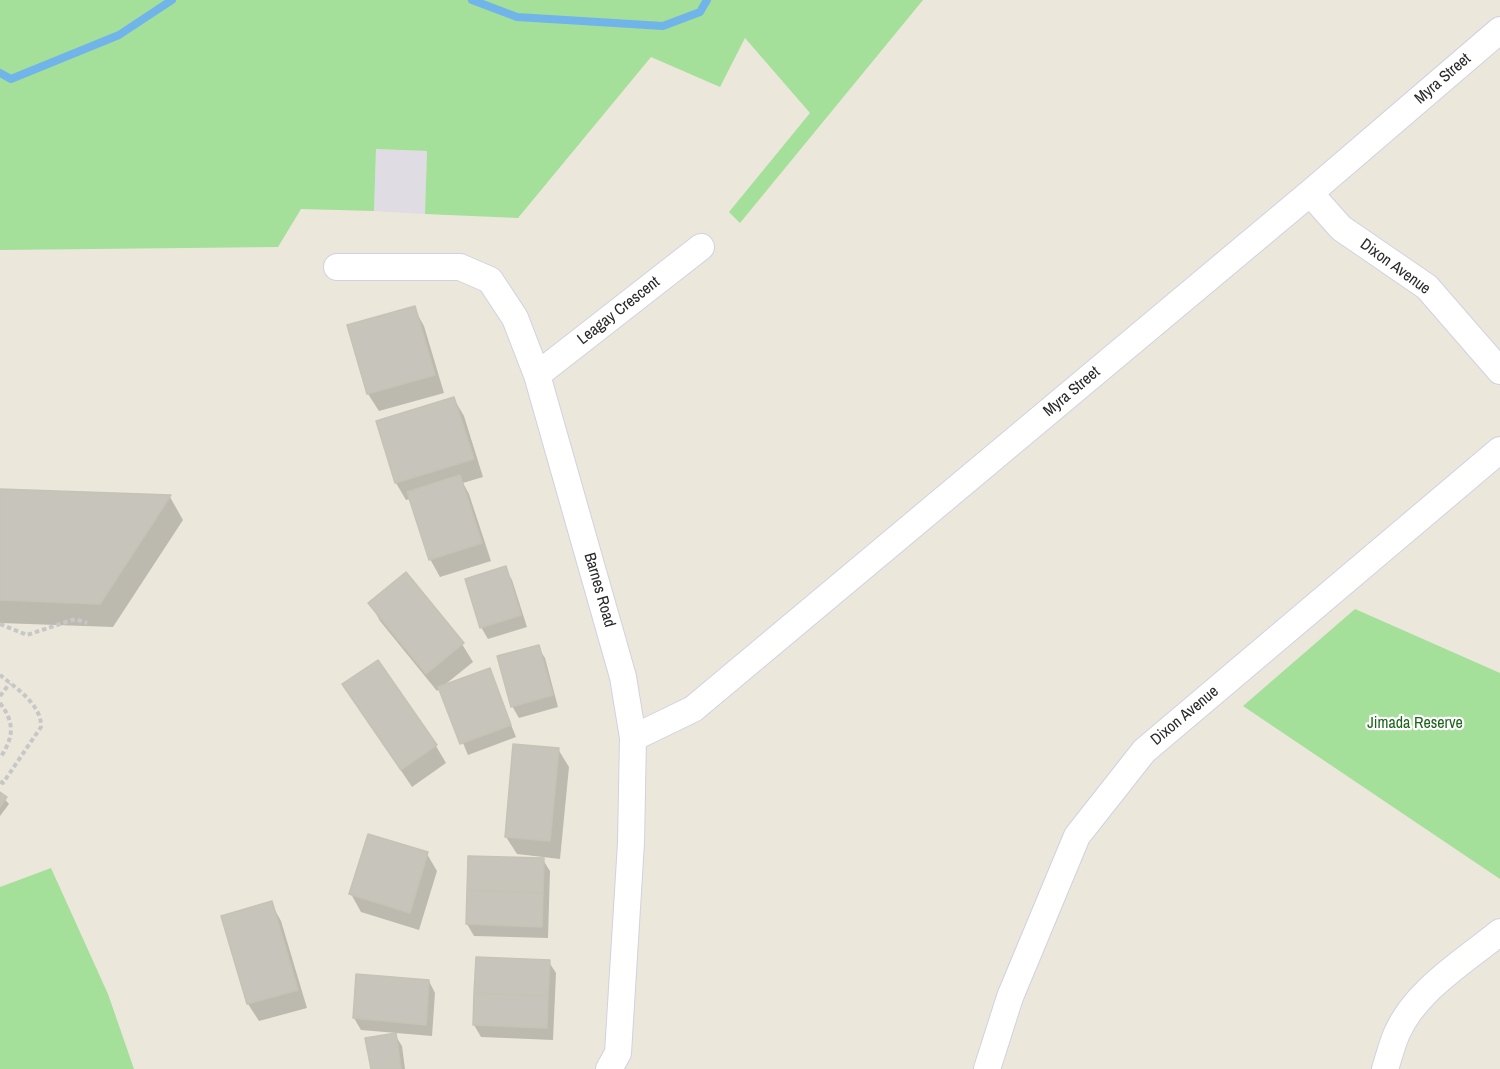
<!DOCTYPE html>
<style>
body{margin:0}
canvas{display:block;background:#ebe7db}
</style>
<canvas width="1500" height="1069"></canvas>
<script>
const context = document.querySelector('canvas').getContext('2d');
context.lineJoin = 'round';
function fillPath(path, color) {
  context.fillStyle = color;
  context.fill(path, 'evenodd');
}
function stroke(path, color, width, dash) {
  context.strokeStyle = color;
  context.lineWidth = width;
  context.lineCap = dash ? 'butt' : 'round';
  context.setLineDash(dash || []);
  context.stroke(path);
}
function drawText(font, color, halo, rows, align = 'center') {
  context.font = font + ' "Archivo Narrow",sans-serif';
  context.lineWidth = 4.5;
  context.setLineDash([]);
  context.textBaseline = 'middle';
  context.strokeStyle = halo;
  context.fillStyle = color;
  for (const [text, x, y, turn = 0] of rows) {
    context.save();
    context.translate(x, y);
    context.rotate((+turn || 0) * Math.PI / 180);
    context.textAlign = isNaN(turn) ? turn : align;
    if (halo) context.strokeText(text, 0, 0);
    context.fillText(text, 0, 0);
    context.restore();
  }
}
fillPath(new Path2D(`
 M376 149 427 151 425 214 374 211Z`), '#dfdce4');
fillPath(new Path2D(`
 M0 0H923L740 223 729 212 810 113 745 38 720 87 651 57 518 218 425 214 427 151 376 149 374 211 301 209 278 247 0 250Z
 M1355 609 1500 673V879L1243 706Z
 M51 868 108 994 134 1069H0V887Z`), '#a4e099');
fillPath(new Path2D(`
 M414 308 424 326 444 393 379 411 368 394 349 326Z
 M454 399 464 416 483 477 463 483 469 494 491 561 440 577 430 559 410 499 406 500 396 483 377 422Z
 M0 491 170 497 183 520 113 627 0 623Z
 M505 568 512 580 527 627 488 639 481 627Z
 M370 603 462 644 473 662 442 687 489 670 516 737 468 755 440 688 437 691 380 621Z
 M538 647 545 658 558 707 519 718 512 706Z
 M344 685 436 746 446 763 412 787Z
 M558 749 569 767 560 859 517 854 506 837Z
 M0 794 9 804 0 816Z
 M427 854 437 871 419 930 361 912 351 894Z
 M543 860 550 871 548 938 474 936 467 924Z
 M271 903 281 921 307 1008 259 1021 248 1004 223 917Z
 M549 962 556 973 553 1040 481 1037 474 1025Z
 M358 975 429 981 435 993 432 1036 361 1030 354 1018Z
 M395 1035 402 1046 405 1069H372Z`), '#0003');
stroke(new Path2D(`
 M472 0 517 17 663 26 700 12 707 0
 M0 73 11 79 119 35 172 0`), '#71b4ea', 8);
const building = new Path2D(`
 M415 306 435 375 367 394 347 325Z
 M454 397 474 459 395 483 376 421Z
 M460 475 482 543 429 560 407 492Z
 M0 489 171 495 100 604 0 600Z
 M506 566 521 615 480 628 465 579Z
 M406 572 464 643 426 674 368 603Z
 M539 645 553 695 511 707 497 656Z
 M378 660 437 745 401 770 342 684Z
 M490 668 511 725 460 744 438 687Z
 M513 744 559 748 550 841 505 837Z
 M0 792 7 797 0 807Z
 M368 834 428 852 410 913 349 894Z
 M468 856 544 858 543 893 467 890Z
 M467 890 543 893 542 927 466 924Z
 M272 901 298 990 247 1004 221 916Z
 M476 957 550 960 548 996 474 993Z
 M356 974 429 980 426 1025 353 1018Z
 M474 993 548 996 547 1028 473 1025Z
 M396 1033 401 1069H371L365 1038Z`);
fillPath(building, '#c6c4bb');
stroke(building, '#c6c3b5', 1.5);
const street = new Path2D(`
 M1310 193 1341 228 1427 287 1500 371
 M337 267H460L490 280 515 318 537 375 623 677 633 738 631 843 618 1053 609 1069
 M537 375 701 247
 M633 738 693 709 1310 193 1500 30
 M987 1069 1010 997 1077 836 1144 751 1500 450
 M1385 1069C1389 1057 1392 1044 1397 1033 1416 990 1465 961 1500 932`);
stroke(street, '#d1d1e2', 28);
stroke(new Path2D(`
 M0 624 27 635 75 619 87 623
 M0 675C16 688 42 705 41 727L3 783 0 781
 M0 696 10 683
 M0 703C15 723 14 737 0 758`), '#c7c7c7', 4, [4.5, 3]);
stroke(street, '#fff', 26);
drawText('16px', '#292929', '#fff', [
 ["Myra Street",1443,79,-41],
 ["Dixon Avenue",1395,267,36],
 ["Leagay Crescent",619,311,-38],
 ["Myra Street",1072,392,-40],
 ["Barnes Road",599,590,74],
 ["Dixon Avenue",1185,716,-40]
]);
drawText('16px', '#1e641c', '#fff', [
 ["Jimada Reserve",1415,724]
]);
</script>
